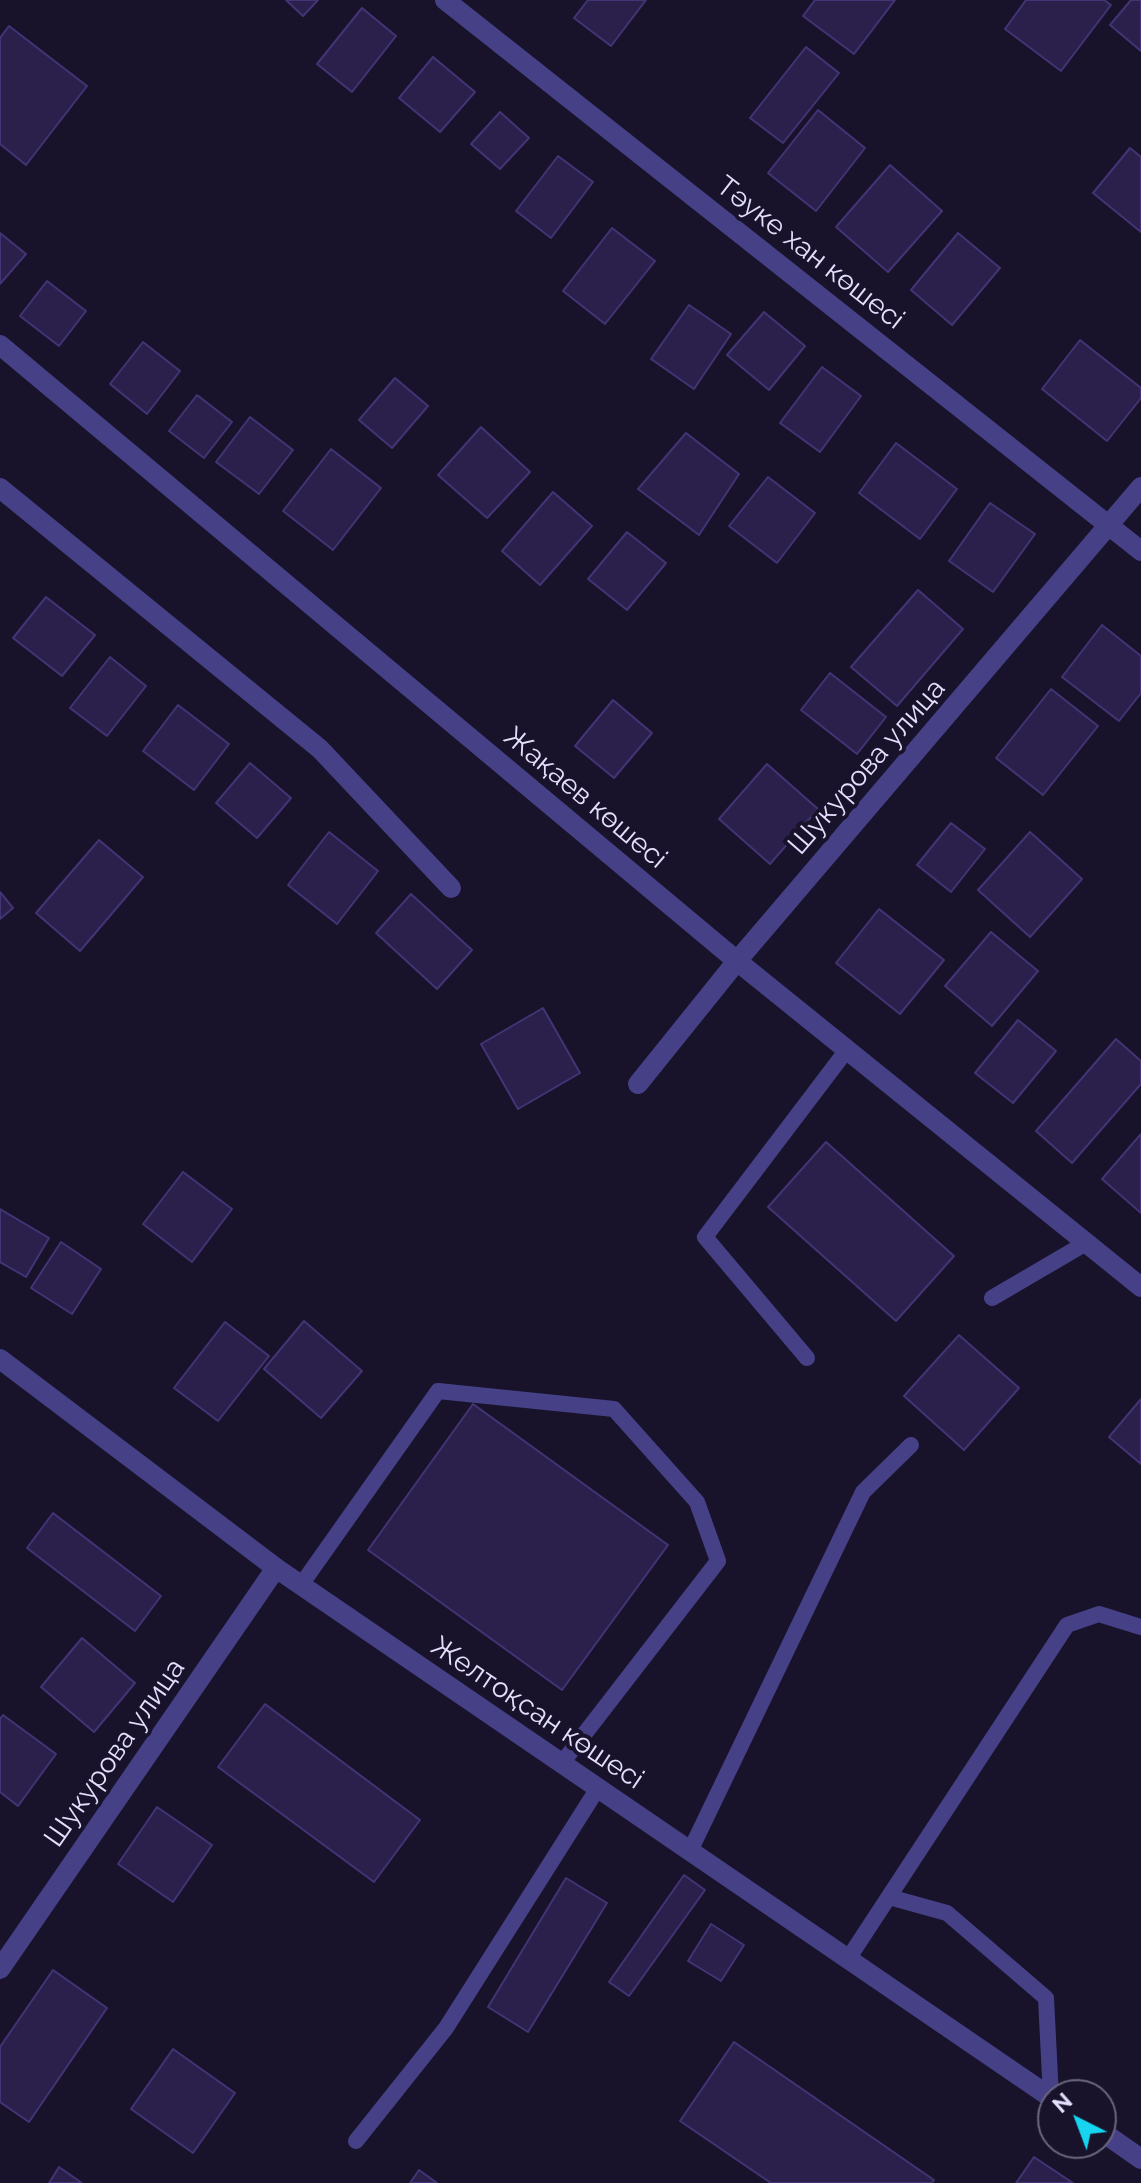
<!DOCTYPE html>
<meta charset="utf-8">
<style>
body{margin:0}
#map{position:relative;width:1141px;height:2183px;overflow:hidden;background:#18132b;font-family:Raleway,sans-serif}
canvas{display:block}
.north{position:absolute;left:1037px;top:2079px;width:80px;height:80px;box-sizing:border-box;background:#18132b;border:2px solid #69657f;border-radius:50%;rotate:318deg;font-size:22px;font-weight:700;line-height:32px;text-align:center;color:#e3dffd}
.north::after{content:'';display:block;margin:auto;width:28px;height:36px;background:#17d5f1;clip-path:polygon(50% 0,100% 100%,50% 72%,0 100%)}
</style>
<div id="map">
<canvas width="1141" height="2183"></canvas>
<div class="north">N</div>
</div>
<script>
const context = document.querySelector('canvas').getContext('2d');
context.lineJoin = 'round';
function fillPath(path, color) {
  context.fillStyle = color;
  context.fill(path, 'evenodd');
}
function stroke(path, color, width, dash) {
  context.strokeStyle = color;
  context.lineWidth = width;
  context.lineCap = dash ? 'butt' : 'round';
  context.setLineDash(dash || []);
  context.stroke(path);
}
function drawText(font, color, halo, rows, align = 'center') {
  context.font = font + ' Raleway,sans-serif';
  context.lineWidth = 8;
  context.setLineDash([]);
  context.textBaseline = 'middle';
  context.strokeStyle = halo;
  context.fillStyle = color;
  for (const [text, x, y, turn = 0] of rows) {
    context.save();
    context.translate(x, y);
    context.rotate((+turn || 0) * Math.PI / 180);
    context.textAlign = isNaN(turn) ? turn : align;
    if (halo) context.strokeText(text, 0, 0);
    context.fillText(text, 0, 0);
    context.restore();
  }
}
const building = new Path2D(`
 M286 0H318L303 16Z
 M588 0H646L611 46 574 18Z
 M815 0H895L854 54 803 16Z
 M1026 0H1104L1111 5 1061 71 1005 29Z
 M1131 0H1141V51L1110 25Z
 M362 8 396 36 352 92 317 64Z
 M9 26 87 86 26 165 0 144V38Z
 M806 47 839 73 783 143 750 118Z
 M433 57 475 92 440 132 399 98Z
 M818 110 865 148 816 211 768 173Z
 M500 112 529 138 500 169 471 144Z
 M1130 148 1141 157V232L1093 193Z
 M558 156 593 182 551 238 516 211Z
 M890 165 942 211 888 272 836 227Z
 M612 228 655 261 605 324 563 291Z
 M0 233 26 254 0 284Z
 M958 233 1000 268 952 325 911 290Z
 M47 281 86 311 59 346 20 316Z
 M689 305 731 334 694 389 651 359Z
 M764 312 805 346 769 390 727 355Z
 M1080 340 1141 388V398L1107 441 1042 389Z
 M143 342 180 371 147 414 110 384Z
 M822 367 861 396 820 452 780 423Z
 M395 378 428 406 392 448 359 420Z
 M197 395 232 422 204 458 169 431Z
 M250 417 293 450 259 494 216 462Z
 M481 427 530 472 487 518 438 475Z
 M686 433 739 474 699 535 638 489Z
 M896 443 957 489 920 539 859 493Z
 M331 449 381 488 333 550 283 511Z
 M768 477 815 513 777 563 729 526Z
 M553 492 592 526 540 585 502 551Z
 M990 503 1035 534 993 592 949 561Z
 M627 532 666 563 627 610 588 579Z
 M918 590 963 629 897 706 851 667Z
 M46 597 95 635 62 676 13 638Z
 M1102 625 1141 656V693L1119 721 1062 677Z
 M110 657 146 686 107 736 70 708Z
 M830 673 886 717 857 754 801 710Z
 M1051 689 1098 726 1043 795 996 758Z
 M613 700 652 733 614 778 575 746Z
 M178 705 229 744 194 790 143 751Z
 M250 763 291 798 257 838 216 803Z
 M767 764 818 809 770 864 719 819Z
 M951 823 985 849 951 892 917 865Z
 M329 832 378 871 337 924 288 885Z
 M1030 832 1082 879 1030 937 978 890Z
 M99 840 143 877 80 951 36 913Z
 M0 892 13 908 0 919Z
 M411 894 472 950 437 989 376 933Z
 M879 909 944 960 900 1014 836 963Z
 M991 932 1038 971 992 1026 945 986Z
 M543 1008 580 1073 518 1109 481 1044Z
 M1018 1020 1056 1051 1013 1103 975 1073Z
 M1116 1039 1141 1061V1084L1072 1163 1036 1131Z
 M1141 1134V1213L1102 1179Z
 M826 1142 954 1256 896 1321 768 1207Z
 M183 1172 232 1209 192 1262 143 1224Z
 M0 1209 49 1238 26 1277 0 1262Z
 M61 1242 101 1269 72 1314 31 1288Z
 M304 1321 362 1371 321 1418 264 1369Z
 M225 1322 269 1356 218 1421 174 1388Z
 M959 1335 1019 1388 964 1450 904 1396Z
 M1141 1399V1464L1109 1437Z
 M473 1404 668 1545 562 1690 368 1550Z
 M53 1513 161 1596 135 1631 27 1548Z
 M82 1638 135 1683 94 1732 41 1687Z
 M265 1704 420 1820 374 1882 218 1767Z
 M3 1715 56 1754 18 1806 0 1792V1719Z
 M157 1807 212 1845 173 1902 118 1864Z
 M684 1875 705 1890 629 1996 609 1982Z
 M566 1878 607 1903 528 2032 488 2007Z
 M711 1924 744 1945 721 1981 688 1961Z
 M53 1970 107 2008 29 2122 0 2102V2047Z
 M734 2042 934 2180 932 2183H771L680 2121Z
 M173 2049 235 2093 193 2153 131 2109Z
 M1034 2157 1073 2183H1016Z
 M59 2167 82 2183H49Z
 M419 2170 437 2183H410Z`);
fillPath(building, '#2a204b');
stroke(building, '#433475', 2);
stroke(new Path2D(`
 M992 1298 1086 1243
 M807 1358 705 1237 846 1051
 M301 1585 438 1391 614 1409 697 1502 718 1561 562 1763
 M690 1851 863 1492 911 1445
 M889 1897 947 1913 1046 1998 1051 2097
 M848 1959 1067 1625 1099 1614 1141 1627
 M356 2141 446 2028 598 1788`), '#464187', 16);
stroke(new Path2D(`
 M445 0 1141 551
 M0 345 737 961 1141 1287
 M0 488 320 749 451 888
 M638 1084 737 961 1141 487
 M0 1969 276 1568`), '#464187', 20);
stroke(new Path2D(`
 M0 1359 276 1568 1053 2099
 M1101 2131 1141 2159`), '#464187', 20);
drawText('28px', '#e3dffd', '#18132b', [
 ["Тәуке хан көшесі",810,253,38],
 ["Шукурова улица",867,767,-49],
 ["Жақаев көшесі",585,798,40],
 ["Желтоқсан көшесі",537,1713,34],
 ["Шукурова улица",115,1753,-55]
]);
</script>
